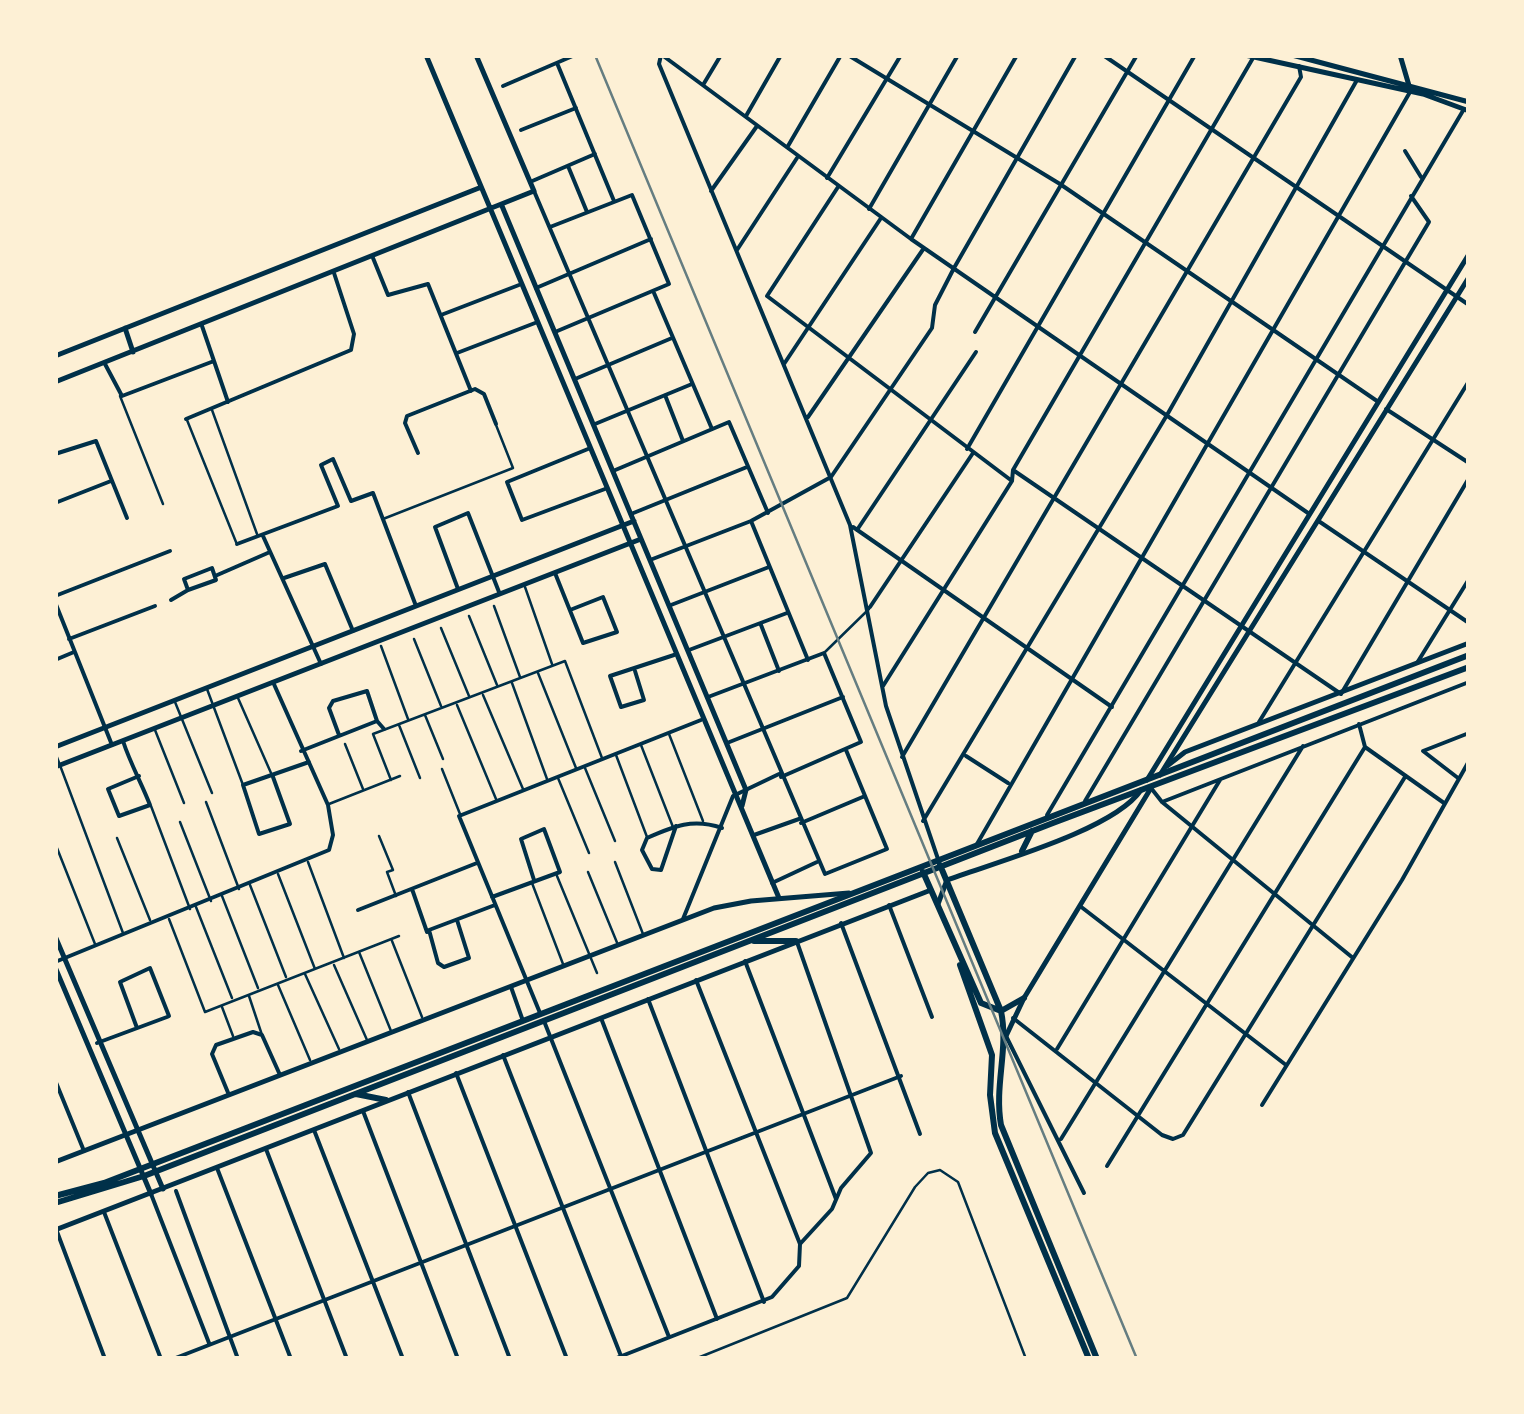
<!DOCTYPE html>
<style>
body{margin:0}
#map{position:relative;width:1524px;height:1414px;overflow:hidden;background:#fdf0d5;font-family:Montserrat,sans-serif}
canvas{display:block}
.frame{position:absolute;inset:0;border:58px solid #fdf0d5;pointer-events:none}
</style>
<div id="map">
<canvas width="1524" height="1414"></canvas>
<div class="frame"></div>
</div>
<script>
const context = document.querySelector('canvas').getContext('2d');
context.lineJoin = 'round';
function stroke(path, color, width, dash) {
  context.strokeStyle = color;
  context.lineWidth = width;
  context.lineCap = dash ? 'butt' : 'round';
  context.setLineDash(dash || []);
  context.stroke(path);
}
stroke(new Path2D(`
 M442 769 460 814
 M695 1359 847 1298 915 1187 928 1173 940 1170 958 1182 1026 1359`), '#003049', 2.5);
stroke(new Path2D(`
 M120 396 163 504
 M212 410 257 534
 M187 420 236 542
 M383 519 513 468 496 425
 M525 587 552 664
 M494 606 520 677
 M469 616 497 685
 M441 628 469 696
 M414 639 441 706
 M381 646 408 719
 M824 653 869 609
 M538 673 576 768
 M512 683 547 779
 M207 689 243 785
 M483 695 523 789
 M238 698 271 773
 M175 702 212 793
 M457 705 496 799
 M425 715 443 759
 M399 725 420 778
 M155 730 184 803
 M669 734 703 821
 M345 744 363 789
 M641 745 673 827
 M55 752 123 933
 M616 755 647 837
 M585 768 615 841
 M558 778 589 853
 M391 780 373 734 565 661 602 758
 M206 802 239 889
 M329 804 400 776
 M151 806 190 909
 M180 822 211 901
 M379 836 393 870 387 872 396 896
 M117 838 150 920
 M55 843 95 944
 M308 862 344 958
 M615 862 643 934
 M588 872 618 945
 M278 874 315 969
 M557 876 597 973
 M532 883 563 964
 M250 885 286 977
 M222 896 258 988
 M196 907 232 998
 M169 919 205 1012 399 936
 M392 941 422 1017
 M359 952 391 1031
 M334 965 367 1040
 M305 974 339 1049
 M278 985 310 1060
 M249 996 262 1035
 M222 1007 233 1036`), '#003049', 2.5);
stroke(new Path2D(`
 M661 55 659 64 850 525 886 706 938 859
 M662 55 911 239 1308 513
 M848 55 1060 184 1377 401
 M1103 55 1469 305
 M557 63 614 201
 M703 85 721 55
 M503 86 575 55
 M746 116 781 55
 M521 130 576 108
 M788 146 841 55
 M1405 151 1421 177
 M568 166 587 212
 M827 178 901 55
 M530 182 595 154
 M534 191 825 874 887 849 846 750
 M711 191 757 126
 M869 209 958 55
 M550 227 632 195 669 284 555 332
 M911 239 1017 55
 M737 250 797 158
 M373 258 388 295 428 284 471 391
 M536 288 651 239
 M654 293 712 429
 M767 296 1012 481
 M767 296 838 187
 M441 315 519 285
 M202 326 228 402
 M975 332 1137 55
 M457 353 535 323
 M105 364 122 396 214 361
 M784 364 881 218
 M575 379 672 338
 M665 395 683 441
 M1386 409 1469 463
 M808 417 924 248
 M186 419 351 350 354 334 334 273
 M595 424 692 384
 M588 449 507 482 522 520 605 489
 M967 449 1195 55
 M418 453 405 423 407 416 475 389 484 394 496 424
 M55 454 96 441 127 518
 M1013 470 1341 694 1469 478
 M613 471 729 422 768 513
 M55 503 111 481
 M631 514 747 467
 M751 521 808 660
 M1320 522 1469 623
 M853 527 1112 707
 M857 530 976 352
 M263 536 321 664
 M237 544 338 506 321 465 333 459 351 501 373 493 416 606
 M650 560 751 521 831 477 932 328 935 305 954 268 1076 55
 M212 568 216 580 188 590 184 579Z
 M555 573 583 643 617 632 603 597 570 610
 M215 576 270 552
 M284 578 325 564 353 631
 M458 589 435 527 468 513 499 592
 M55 596 170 551
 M171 600 188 590
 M55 602 112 745
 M671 605 769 567
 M870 607 973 453
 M761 625 779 671
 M69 639 155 606
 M689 650 787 613
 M55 660 74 652
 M1417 663 1469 579
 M635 671 644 700 621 707 610 676 674 655
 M883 686 1012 481 1013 470 1253 58
 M708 697 824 653 861 742 781 777
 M1259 722 1469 381
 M1359 724 1365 747 1444 803
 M339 735 329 708 333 701 367 691 377 721
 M123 741C130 763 142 784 150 805L119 816 108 789 139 776
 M727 743 843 697
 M301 751 377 721 384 729
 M966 756 1008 783
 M902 757 1301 77 1299 66
 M273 777 290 824 259 834 243 785 309 762
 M1458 778 1423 751 1469 733
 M1151 788 1162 802 1353 958
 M1085 801 1429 222 1411 196
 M1162 802 1469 682
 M1047 815 1464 109
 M923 821 1167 415 1357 80
 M801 823 865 796
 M676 826 661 870 652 869 642 850 647 838C674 826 693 818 722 828
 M754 835 799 819
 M977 844 1410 92
 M772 883 817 862
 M412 889 427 932
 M492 897 560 872 544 829 521 839 534 880
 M889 905 932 1017
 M1080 906 1286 1065
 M358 910 477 863
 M683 919 733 796 779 774
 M457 920 469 958 444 967 438 963 429 930 495 905
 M841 923 920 1134
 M745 961 836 1199
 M55 962 329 850 333 835 328 805 273 682
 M696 980 800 1244
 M511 987 523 1021
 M648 999 764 1302
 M540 1013 459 816 701 720
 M601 1018 717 1319
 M1013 1018 1162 1135 1173 1139 1183 1135 1405 777
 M544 1021 669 1337
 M1006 1036 1084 1193
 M97 1043 167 1017 169 1016 150 968 120 982 137 1028
 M1057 1049 1220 780
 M503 1055 621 1356
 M456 1073 567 1359
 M55 1080 84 1151
 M408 1092 510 1359
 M229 1095 212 1054 216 1045 253 1032 262 1035 280 1075
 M1262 1105 1402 880 1469 761
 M363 1111 458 1359
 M314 1130 403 1359
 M1061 1139 1303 746
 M266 1149 347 1359
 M1107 1166 1365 747
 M217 1168 291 1359
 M176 1191 238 1359
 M151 1194 209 1343
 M104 1212 161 1359
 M56 1229 105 1359
 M173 1359 901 1076
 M614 1359 772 1297 799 1266 800 1244 832 1209 841 1188 871 1153 797 942`), '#003049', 4);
stroke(new Path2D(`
 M426 55 779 898
 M1400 55 1410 89
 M502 206 746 790 742 806
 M125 328 133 352
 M55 356 479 188
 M55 382 534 191 476 55
 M55 747 634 521
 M1167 766 1185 752 1469 643
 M55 767 641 539
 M55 936 163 1189
 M55 967 151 1194`), '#003049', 5);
stroke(new Path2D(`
 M1245 55 1423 94 1469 111
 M1292 55 1469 102
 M1160 775 1469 277
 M1147 780 1469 254
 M938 904 947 880C996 862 1114 830 1141 790
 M1006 1036 1024 998 1151 788
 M55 1162 714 908 751 901 849 893
 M55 1230 931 890`), '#003049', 5);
stroke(new Path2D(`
 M1022 851 1032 831
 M940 865 1001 1011C1009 1049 994 1085 1001 1125L1097 1359
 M923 872 981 1003 1001 1011 1024 998
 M754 941H796
 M960 965 992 1055 990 1095 995 1133 1089 1359
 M356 1094 386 1100
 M55 1196 104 1183 1469 655
 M55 1203 144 1176 1053 823 1469 667`), '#003049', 6);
stroke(new Path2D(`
 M595 55 1137 1359`), '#657d81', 2.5);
</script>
